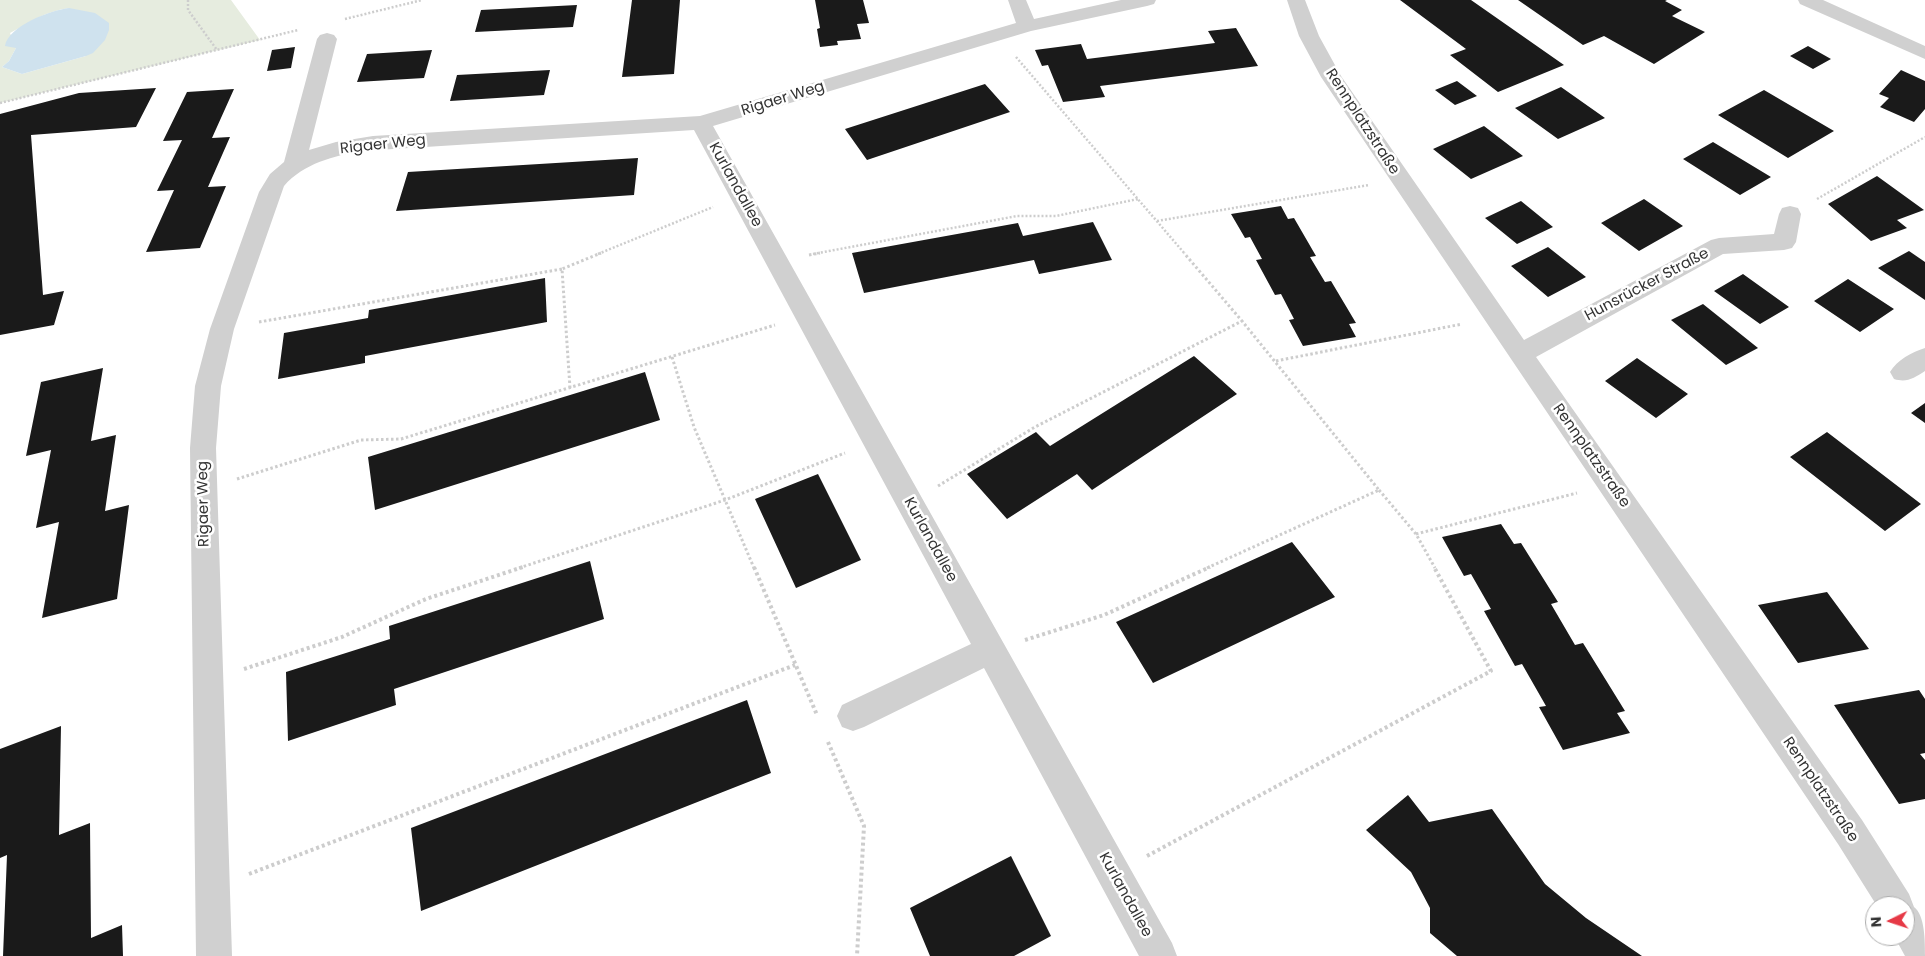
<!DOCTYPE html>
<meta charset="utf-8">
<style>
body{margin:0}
#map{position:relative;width:1925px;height:956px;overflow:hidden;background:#fff;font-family:Poppins,sans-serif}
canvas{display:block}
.north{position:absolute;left:1865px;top:896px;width:50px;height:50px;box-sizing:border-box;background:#fff;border:1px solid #adadad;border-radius:50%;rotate:266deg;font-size:14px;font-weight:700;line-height:20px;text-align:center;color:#333}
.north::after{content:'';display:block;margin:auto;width:18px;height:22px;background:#e63946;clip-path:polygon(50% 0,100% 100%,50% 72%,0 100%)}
</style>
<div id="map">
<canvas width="1925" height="956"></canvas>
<div class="north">N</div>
</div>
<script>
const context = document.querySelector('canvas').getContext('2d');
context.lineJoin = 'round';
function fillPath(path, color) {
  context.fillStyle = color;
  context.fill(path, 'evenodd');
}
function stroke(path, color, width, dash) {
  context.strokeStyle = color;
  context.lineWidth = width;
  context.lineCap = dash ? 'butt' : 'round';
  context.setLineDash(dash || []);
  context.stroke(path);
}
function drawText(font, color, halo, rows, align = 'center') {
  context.font = font + ' Poppins,sans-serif';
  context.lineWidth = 5;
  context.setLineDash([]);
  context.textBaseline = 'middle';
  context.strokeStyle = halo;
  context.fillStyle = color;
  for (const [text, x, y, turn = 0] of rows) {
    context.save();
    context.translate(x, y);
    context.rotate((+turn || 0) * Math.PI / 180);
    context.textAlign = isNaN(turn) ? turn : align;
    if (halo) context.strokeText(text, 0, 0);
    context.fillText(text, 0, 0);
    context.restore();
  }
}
fillPath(new Path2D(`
 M0 0H231L260 40 0 103ZM69 8 86 56 22 74 2 67 9 61 16 48 10 33C30 22 46 11 69 8Z`), '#e6ecdf');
fillPath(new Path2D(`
 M69 8 95 13 109 23V30L105 40 93 53 86 56 22 74 2 67 9 61 16 48 5 46C8 26 51 10 69 8Z`), '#cfe2ee');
fillPath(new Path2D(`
 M632 0H680L674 74 622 77Z
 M815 0H863L869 23 857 24 861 39 837 41 838 45 820 47 817 29 820 28Z
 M1400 0H1471L1564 65 1498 92 1450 55 1466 49Z
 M1518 0H1667L1665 1 1682 10 1672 16 1705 32 1654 64 1604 36 1583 45Z
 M577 5 573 27 475 32 481 10Z
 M1236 28 1258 66 1100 86 1105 97 1063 102 1048 65 1042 66 1035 50 1081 44 1087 59 1215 43 1208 31Z
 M1808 46 1831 59 1813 69 1790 56Z
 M295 47 291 68 267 71 272 50Z
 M432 50 424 78 357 82 367 54Z
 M550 70 544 95 450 101 457 75Z
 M1901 70 1925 81V109L1914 122 1880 107 1889 98 1879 94Z
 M1457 81 1477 96 1455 105 1435 90Z
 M985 84 1010 112 867 160 845 129Z
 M1561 87 1605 118 1558 139 1515 108Z
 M156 88 136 127 31 135 43 295 64 291 54 325 0 335V114L79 93Z
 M234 89 212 138 230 137 208 187 226 186 200 248 146 252 174 190 157 191 182 140 163 141 187 92Z
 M1764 90 1834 131 1788 158 1718 115Z
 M1484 126 1523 156 1471 179 1433 149Z
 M1713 142 1771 177 1740 195 1683 159Z
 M638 158 634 195 396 211 408 172Z
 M1877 176 1924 210 1897 220 1907 228 1871 241 1828 204Z
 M1644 199 1683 226 1639 251 1601 223Z
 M1521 201 1553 227 1517 244 1485 218Z
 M1281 206 1288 219 1294 218 1316 256 1310 257 1325 282 1331 281 1356 323 1349 324 1356 337 1303 346 1289 320 1294 319 1281 294 1275 295 1256 260 1262 259 1250 237 1245 238 1231 214Z
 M1093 222 1112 260 1039 274 1034 260 864 293 852 253 1018 223 1023 236Z
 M1548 247 1586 277 1548 297 1511 266Z
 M1909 251 1925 262V300L1878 268Z
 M1743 274 1789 307 1760 324 1714 291Z
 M545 278 547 322 365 356V363L278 379 284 333 368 318 369 310Z
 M1848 279 1894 309 1860 332 1814 301Z
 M1703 304 1758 348 1726 365 1671 320Z
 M1194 356 1237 394 1092 490 1077 474 1007 519 967 474 1036 432 1050 446Z
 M1637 358 1688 394 1656 418 1605 381Z
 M103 368 91 441 116 435 105 511 129 505 117 599 42 618 59 522 36 528 51 450 26 456 41 382Z
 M645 372 660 420 375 510 368 457Z
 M1925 403V423L1911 413Z
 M1827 432 1921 504 1885 531 1790 457Z
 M818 474 861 560 796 588 755 499Z
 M1501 524 1514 544 1521 543 1558 602 1551 604 1575 645 1583 643 1625 711 1617 713 1630 733 1563 750 1539 707 1546 706 1522 664 1515 666 1484 611 1491 609 1471 574 1464 576 1442 537Z
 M1292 542 1335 597 1153 683 1116 622Z
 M590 561 604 619 394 689 396 705 288 741 286 672 390 639 389 626Z
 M1827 592 1869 649 1798 663 1758 605Z
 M1919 690 1925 699V753L1920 754 1925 760V799L1899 804 1834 705Z
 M747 700 771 773 421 911 411 828Z
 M61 726 59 835 90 823 91 938 122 925 123 956H3L7 855 0 858V749Z
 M1408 795 1429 822 1492 809 1545 884 1586 918 1642 956H1457L1430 933V908L1411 872 1366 830Z
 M1011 856 1051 936 1014 956H930L910 908Z`), '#1a1a1a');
stroke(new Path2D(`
 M188 0V10L217 50
 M345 19 422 0
 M1016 57 1185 254
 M0 103 298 30
 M1817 199 1925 137
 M1157 221 1369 185
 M598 254 713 207
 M813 254 1017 216H1056L1138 199`), '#cdcdcd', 2.5, [2, 2]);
stroke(new Path2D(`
 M809 255 820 253
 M259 322 562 269
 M672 357 694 427 754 568
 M1276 361 1462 324
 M570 388 562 269 601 253
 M237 479 361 440 401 439 775 325
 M938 486 1035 427 1242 321 1184 253
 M1379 490 1416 534 1435 568
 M1416 534 1577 493
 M519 568 725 500 845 453
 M1207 568 1379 490 1242 321`), '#cdcdcd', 3, [2.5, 2.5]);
stroke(new Path2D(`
 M754 567 817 715
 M1025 640 1104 615 1210 567
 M244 669 342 637 426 599 523 567
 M828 742 864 826 857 956
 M1147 856 1491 671 1434 567
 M249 874 795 665`), '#cdcdcd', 4, [3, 3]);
fillPath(new Path2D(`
 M1008 0H1026L1034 19 1121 0H1156L1154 4 1147 6 1031 31 713 126 1172 943 1177 956H1139L984 668 864 727 853 731 842 727 837 716 842 705 971 644 694 130 362 151C334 156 304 163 284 186L234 329 221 386 216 448 232 956H196L190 448 195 386 210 329 259 192 270 174 284 162 317 39 320 35 327 33 334 35 337 39 309 150 336 142 373 136 700 116 1016 23Z
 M1287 0H1305L1319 36 1341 76 1524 340 1711 240 1719 238 1774 234 1779 214 1782 208 1790 206 1798 208 1801 214 1796 242 1792 248 1784 250 1723 254 1536 357 1862 820 1909 894 1914 907C1925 915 1925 941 1925 956H1905L1894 936H1905V906H1877L1838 844 1321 77 1299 36Z
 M1798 0H1823L1925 46V59L1800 4Z
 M1925 348V371C1914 378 1907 383 1894 379L1890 372C1897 360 1912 352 1925 348Z`), '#d0d0d0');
drawText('15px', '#333', '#fff', [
 ["Rigaer Weg",783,99,-17],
 ["Rennplatzstraße",1362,122,57],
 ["Rigaer Weg",383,145,-6],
 ["Kurlandallee",735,185,61],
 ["Hunsrücker Straße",1647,285,-28],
 ["Rennplatzstraße",1591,456,55],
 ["Rigaer Weg",204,504,-91],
 ["Kurlandallee",930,540,61],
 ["Rennplatzstraße",1820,790,56],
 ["Kurlandallee",1125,895,61]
]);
</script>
